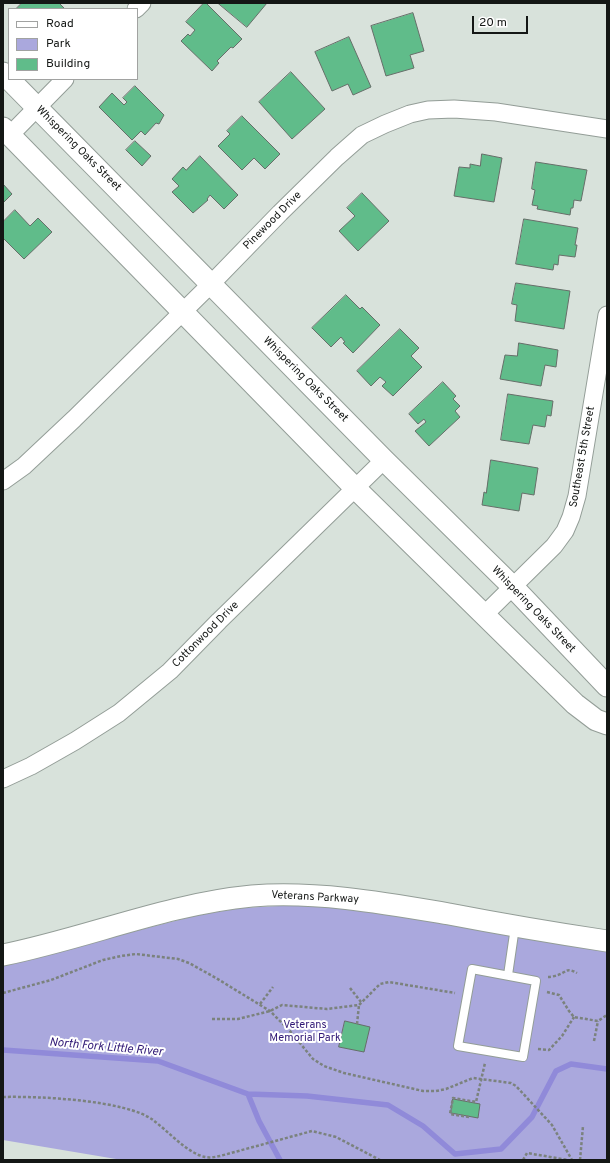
<!DOCTYPE html>
<style>
body{margin:0}
#map{position:relative;width:610px;height:1163px;overflow:hidden;background:#d8e2db;font-family:Overpass,sans-serif}
canvas{display:block}
.frame{position:absolute;inset:0;border:4px solid #141715;pointer-events:none}
.legend{position:absolute;left:8px;top:8px;width:130px;height:72px;box-sizing:border-box;background:#fff;border:1px solid #a1a2a1;margin:0;padding:5px 7px;list-style:none;font-size:12px;color:#141715}
.legend li{display:flex;align-items:center;gap:8px;height:20px}
.legend b{width:20px;border:1px solid #a1a2a1}
.scale{position:absolute;left:472px;top:16px;width:56px;height:18px;box-sizing:border-box;border:2px solid #141715;border-top:0;padding-left:5px;font-size:12px;line-height:14px;white-space:nowrap;color:#141715;-webkit-text-stroke:3px #fff;paint-order:stroke}
</style>
<div id="map">
<canvas width="610" height="1163"></canvas>
<div class="frame"></div>
<ul class="legend">
<li><b style="height:5px;background:#fff"></b>Road</li>
<li><b style="height:11px;background:#aaa8dd"></b>Park</li>
<li><b style="height:11px;background:#60bc8a"></b>Building</li>
</ul>
<div class="scale">20 m</div>
</div>
<script>
const context = document.querySelector('canvas').getContext('2d');
context.lineJoin = 'round';
function fillPath(path, color) {
  context.fillStyle = color;
  context.fill(path, 'evenodd');
}
function stroke(path, color, width, dash) {
  context.strokeStyle = color;
  context.lineWidth = width;
  context.lineCap = dash ? 'butt' : 'round';
  context.setLineDash(dash || []);
  context.stroke(path);
}
function drawText(font, color, halo, rows, align = 'center') {
  context.font = font + ' Overpass,sans-serif';
  context.lineWidth = 4;
  context.setLineDash([]);
  context.textBaseline = 'middle';
  context.strokeStyle = halo;
  context.fillStyle = color;
  for (const [text, x, y, turn = 0] of rows) {
    context.save();
    context.translate(x, y);
    context.rotate((+turn || 0) * Math.PI / 180);
    context.textAlign = isNaN(turn) ? turn : align;
    if (halo) context.strokeText(text, 0, 0);
    context.fillText(text, 0, 0);
    context.restore();
  }
}
fillPath(new Path2D(`
 M296 905 332 907 365 910 607 952V1160H122L3 1140V965L198 915 242 908Z`), '#aaa8dd');
stroke(new Path2D(`
 M3 1050 158 1061 248 1094 259 1121 280 1160
 M248 1094 307 1096 388 1105 423 1126 455 1154 501 1149 532 1117 556 1071 571 1064 607 1069`), '#908ad9', 5.5);
const building = new Path2D(`
 M22 3H59L65 9H16Z
 M204 3H206L242 39 233 48 231 47 217 61 219 63 212 71 181 41 188 34 190 36 195 30 186 22Z
 M218 3H267L247 27Z
 M413 13 424 51 410 55 414 68 386 76 371 26Z
 M349 37 371 87 353 95 348 84 332 91 315 52Z
 M291 72 325 109 292 139 259 102Z
 M135 86 164 115 159 124 156 123 145 135 141 131 132 140 99 107 112 93 124 105 127 102 123 98Z
 M242 116 280 154 265 169 254 158 242 170 218 146 230 134 227 131Z
 M135 141 151 156 142 166 126 150Z
 M482 154 502 158 494 202 454 196 459 167 470 168V164L480 166Z
 M200 156 238 195 224 209 210 195 207 199 208 200 193 213 172 192 179 186 172 179 183 167 186 170Z
 M536 162 587 170 581 201 574 200 573 208H571L570 215 537 209 538 206 532 205 535 190 532 189Z
 M3 184 12 194 3 203Z
 M362 193 389 221 358 251 339 231 355 216 347 208Z
 M15 210 30 226 38 218 52 232 24 259 3 238V222Z
 M524 219 578 228 575 245H577L575 257 559 255 558 265 554 264 553 270 516 264Z
 M516 283 570 291 564 329 515 321 517 305 512 304Z
 M346 295 360 309 362 307 380 325 353 353 343 343 345 342 341 337 331 347 312 328Z
 M400 329 419 348 411 356 422 367 393 396 382 386 386 382 380 377 371 386 357 371Z
 M519 343 558 350 556 367 545 365 541 386 500 379 505 355 517 356Z
 M443 382 456 396 453 399 460 406 455 411 460 417 429 446 415 431 426 422 424 419 418 424 409 414Z
 M508 394 553 401 551 416 547 415 545 427 533 425 529 444 501 440Z
 M491 460 538 468 534 495 522 493 519 511 482 505 484 492 486 493Z
 M345 1021 370 1027 364 1052 339 1047Z
 M453 1099 480 1104 478 1118 451 1113Z`);
fillPath(building, '#60bc8a');
stroke(building, '#666e69', 1);
const service = new Path2D(`
 M472 969 536 981 523 1057 458 1046Z
 M508 975 515 927`);
const minor = new Path2D(`
 M136 9 142 3
 M10 135 65 79
 M3 481 24 466 74 419 211 284 280 213 337 157 362 135 385 124 410 114 428 110 454 109 496 112 607 129
 M485 614 554 546 565 531 571 517 577 496 607 315
 M3 779 31 766 75 741 119 713 170 671 219 621 384 460`);
const tertiary = new Path2D(`
 M3 73 384 460 513 587 607 686
 M3 128 355 488 575 704 596 720 607 724
 M3 955C87 938 167 904 252 896 318 891 384 903 449 914 501 924 554 933 607 941`);
stroke(service, '#939d97', 10);
stroke(minor, '#939d97', 19);
stroke(tertiary, '#939d97', 23);
stroke(new Path2D(`
 M548 977C551 977 555 976 558 975 567 972 566 967 577 973
 M350 988 361 1002
 M547 992 559 995 569 1011 574 1017 598 1021 607 1015
 M3 993 51 980 103 960 121 956 136 954 178 959 189 963 216 978 270 1011 290 1031 313 1059 324 1066 344 1073 423 1091H436L446 1089 473 1078 511 1083 516 1086 552 1125 572 1160
 M260 1004 273 987
 M212 1019H238L270 1011 282 1005 327 1009 359 1005 380 984 389 982 455 993
 M357 1024 359 1005
 M594 1041 598 1021
 M538 1049 549 1050 562 1036 574 1017
 M3 1097C38 1096 126 1100 153 1120 168 1131 187 1153 205 1157 210 1158 215 1157 220 1156L312 1131 336 1137 380 1160
 M469 1117 450 1114 453 1098 476 1102 485 1063
 M523 1160 527 1153 568 1160
 M580 1160 583 1126`), '#7b827d', 2.5, [3, 2]);
stroke(service, '#fff', 8);
stroke(minor, '#fff', 17);
stroke(tertiary, '#fff', 21);
drawText('11px', '#141715', '#fff', [
 ["Whispering Oaks Street",78,149,45],
 ["Pinewood Drive",273,221,-45],
 ["Whispering Oaks Street",305,380,45],
 ["Southeast 5th Street",583,457,-80],
 ["Whispering Oaks Street",533,610,46],
 ["Cottonwood Drive",206,635,-45],
 ["Veterans Parkway",315,898,3]
]);
drawText('11px', '#311976', '#fff', [
 ["Veterans",305,1026],
 ["Memorial Park",305,1039]
]);
drawText('italic 12px', '#311a76', '#fff', [
 ["North Fork Little River",106,1048,5]
]);
</script>
